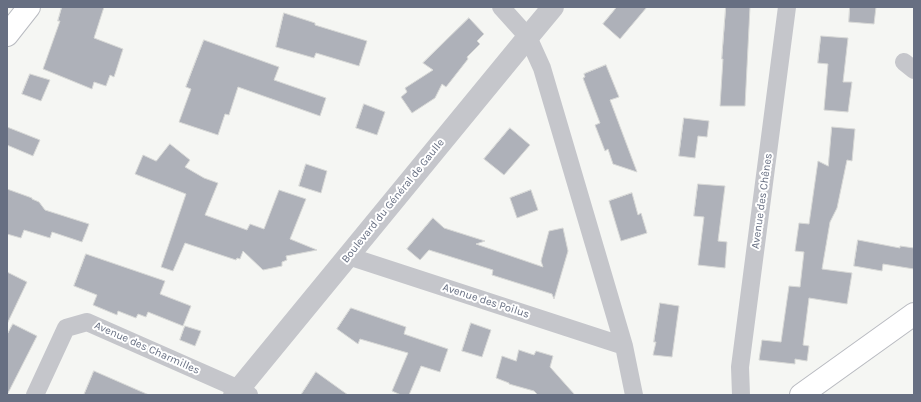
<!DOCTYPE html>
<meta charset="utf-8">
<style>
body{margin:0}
#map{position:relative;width:921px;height:402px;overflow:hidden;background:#f5f6f3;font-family:Karla,sans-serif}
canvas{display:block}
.frame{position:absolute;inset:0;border:8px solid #676f82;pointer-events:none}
</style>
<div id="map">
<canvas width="921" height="402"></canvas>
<div class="frame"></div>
</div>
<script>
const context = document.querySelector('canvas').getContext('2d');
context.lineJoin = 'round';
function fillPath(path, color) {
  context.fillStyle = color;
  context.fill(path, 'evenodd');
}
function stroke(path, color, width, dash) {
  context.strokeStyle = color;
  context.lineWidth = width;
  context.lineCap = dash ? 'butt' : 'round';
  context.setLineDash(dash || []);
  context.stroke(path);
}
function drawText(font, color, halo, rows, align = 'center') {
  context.font = font + ' Karla,sans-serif';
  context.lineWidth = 4;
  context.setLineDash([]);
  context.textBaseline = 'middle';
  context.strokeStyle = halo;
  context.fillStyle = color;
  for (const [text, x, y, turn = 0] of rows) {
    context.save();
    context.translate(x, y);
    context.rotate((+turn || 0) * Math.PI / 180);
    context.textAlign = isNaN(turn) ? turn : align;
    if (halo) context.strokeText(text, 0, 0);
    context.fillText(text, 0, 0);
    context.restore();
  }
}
const building = new Path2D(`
 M62 7H104L94 38 123 49 114 77 110 75 106 86 94 82 92 89 43 69 60 21H58Z
 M617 7H647L620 39 603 24Z
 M726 7H750L745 106H720L723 59H722Z
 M850 7H876L874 24 849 22Z
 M284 13 315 23V25L367 41 359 66 316 53 314 58 276 47Z
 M469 18 484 34 477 41 480 44 467 57 468 59 446 87 442 84 435 98 412 113 401 97 407 92 405 88 433 70 423 63Z
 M821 36 848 38 843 82H852L848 112 824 110 828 64 818 63Z
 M204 40 279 67 274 80 326 98 320 116 238 87 229 115 225 114 218 135 179 122 191 89 186 87Z
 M606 65 619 97 610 100 637 172 613 164 608 149 605 151 595 125 600 123 583 78 585 77 584 74Z
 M30 74 50 80 41 101 22 94Z
 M364 104 385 112 377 135 356 128Z
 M684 118 709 121 707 137 698 136 695 158 679 156Z
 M7 127 40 140 33 156 7 145Z
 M832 127 855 129 852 161 847 160 837 208 830 222 822 269 852 273 847 304 809 298 803 345 809 346 807 361 795 359V364L759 360 762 340 781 342 789 286 800 287 804 252 795 251 799 223 809 224 818 161 828 166Z
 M510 128 530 145 504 175 484 159Z
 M170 144 190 160 185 167 204 178 218 183 205 215 247 230 250 224 264 229 279 190 306 199 290 239 317 250 286 256 287 260 282 262V266L263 270 243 251 240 259 237 258 236 260 185 243 173 271 161 267 186 194 135 174 143 155 156 161Z
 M306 164 327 171 321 193 299 186Z
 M698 184 725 186 718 241 727 242 725 268 698 265 704 217 694 216Z
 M7 189 32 198V199L39 202 45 210 89 224 82 242 52 232 50 238 24 230 21 238 7 234Z
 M531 190 538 210 517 218 510 198Z
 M632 193 638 215 641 213 647 233 621 241 609 201Z
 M433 218 444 228 485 241 476 244 543 267 541 261 549 231 563 228 568 251 554 299 552 294 492 275 493 270 429 250 420 260 407 249Z
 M858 240 900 248V246L914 248V269L883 264 882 271 854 266Z
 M86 254 165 281 160 294 191 306 183 326 148 312 146 317 138 314 136 318 118 311 117 315 93 305 97 295 74 286Z
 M7 272 27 282 7 324Z
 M660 303 679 306 672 357 653 355 656 342H654Z
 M351 308 406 327 404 334 448 349 440 372 421 366 409 395H401L392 391 408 353 360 339 358 344 337 329Z
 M471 323 491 330 482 357 462 351Z
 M13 324 37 336 7 395V335Z
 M185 326 201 331 195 346 180 340Z
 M519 350 534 355 536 351 553 356 550 367 575 395H538L534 391 509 384V383L496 378 502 356 516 361Z
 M94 371 149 395H84Z
 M316 372 348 395H301Z`);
fillPath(building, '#aeb1b9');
stroke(building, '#d7d8d6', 1);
const secondary = new Path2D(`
 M7 35 29 7
 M801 395 914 314`);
stroke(secondary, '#b9bbc1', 24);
stroke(new Path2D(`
 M501 7 528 37 542 68 624 346 634 395
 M904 62 914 70
 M348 256 624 346
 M35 395 66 328 87 322 239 389 249 395
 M741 395 740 367 787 7`), '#c5c6cb', 18);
stroke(new Path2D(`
 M234 395 528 37 553 7`), '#c5c6cb', 22);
stroke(secondary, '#fff', 22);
drawText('11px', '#676f82', '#fff', [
 ["Boulevard du Général de Gaulle",393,201,-51],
 ["Avenue des Chênes",762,201,-82],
 ["Avenue des Poilus",486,301,18],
 ["Avenue des Charmilles",147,348,24]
]);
</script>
